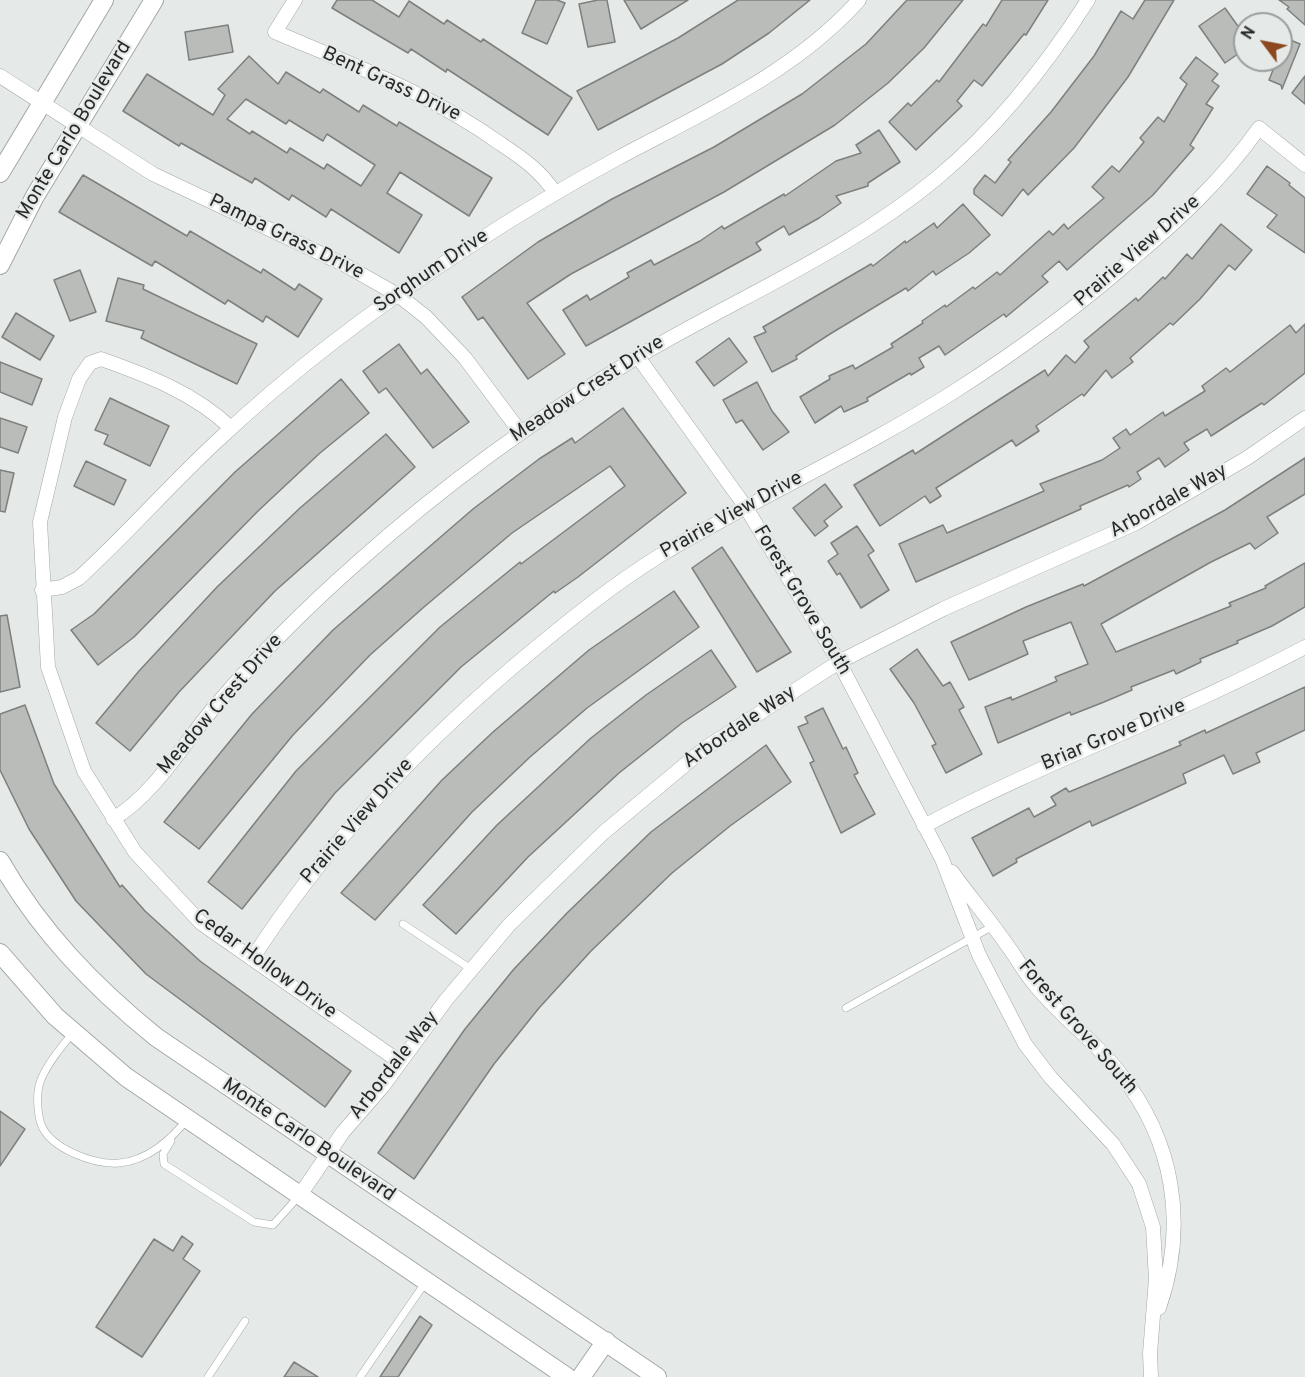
<!DOCTYPE html>
<style>
body{margin:0}
#map{position:relative;width:1305px;height:1377px;overflow:hidden;background:#e5eae8;font-family:Overpass,sans-serif}
canvas{display:block}
.north{position:absolute;left:1233px;top:12px;width:60px;height:60px;box-sizing:border-box;background:#e5eae8;border:2px solid #999d9c;border-radius:50%;rotate:302deg;font-size:16px;font-weight:700;line-height:24px;text-align:center;color:#282a29}
.north::after{content:'';display:block;margin:auto;width:21px;height:27px;background:#8d481f;clip-path:polygon(50% 0,100% 100%,50% 72%,0 100%)}
</style>
<div id="map">
<canvas width="1305" height="1377"></canvas>
<div class="north">N</div>
</div>
<script>
const context = document.querySelector('canvas').getContext('2d');
context.lineJoin = 'round';
function fillPath(path, color) {
  context.fillStyle = color;
  context.fill(path, 'evenodd');
}
function stroke(path, color, width, dash) {
  context.strokeStyle = color;
  context.lineWidth = width;
  context.lineCap = dash ? 'butt' : 'round';
  context.setLineDash(dash || []);
  context.stroke(path);
}
function drawText(font, color, halo, rows, align = 'center') {
  context.font = font + ' Overpass,sans-serif';
  context.lineWidth = 4.5;
  context.setLineDash([]);
  context.textBaseline = 'middle';
  context.strokeStyle = halo;
  context.fillStyle = color;
  for (const [text, x, y, turn = 0] of rows) {
    context.save();
    context.translate(x, y);
    context.rotate((+turn || 0) * Math.PI / 180);
    context.textAlign = isNaN(turn) ? turn : align;
    if (halo) context.strokeText(text, 0, 0);
    context.fillText(text, 0, 0);
    context.restore();
  }
}
const building = new Path2D(`
 M337 0H372L399 17 409 1 444 24 447 20 481 42 483 39 572 98 548 135 447 69 446 72 411 49 408 53 332 8Z
 M536 0H557L565 3 547 44 522 33Z
 M598 0H607L615 42 588 47 579 4Z
 M624 0H688L641 29Z
 M738 0H810L769 33 722 64 598 130 577 91 678 38Z
 M907 0H963L924 48 888 83 835 125 724 192 571 274 527 303 565 354 528 379 483 317 478 320 462 297 538 242 612 199 714 147 802 94 866 44Z
 M1002 0H1048L1026 35 1024 34 982 86 974 80 957 101 962 106 916 150 889 122 908 103 911 106 937 80 939 82 983 24 986 26Z
 M1145 0H1174L1128 77 1074 148 1028 195 1023 189 1002 216 974 194V189L985 175 995 183 1011 162 1008 160 1051 112 1094 56 1121 11 1133 19Z
 M1279 0H1305V25L1287 9 1289 7Z
 M1225 8 1245 36V49L1225 63 1199 26Z
 M228 25 233 52 189 60 185 32Z
 M1281 36 1300 44 1282 89 1281 85 1269 80 1273 70 1250 61 1281 60Z
 M249 56 278 84 286 72 320 93 323 89 359 112 363 105 397 126 399 122 492 178 469 216 400 172 387 193 422 215 399 253 331 209 326 217 292 195 289 200 255 178 252 183 181 143 179 146 123 111 147 74 213 115 225 95 218 89ZM246 99 286 124 289 120 323 141 327 134 375 165 361 186 327 164 324 169 290 148 287 153 252 131 250 134 227 119Z
 M1196 57 1218 74 1212 81 1219 86 1206 104 1213 108 1190 145 1194 148 1153 195 1067 270 1059 261 1042 276 1048 282 1006 317 1004 314 945 355 939 346 919 358 924 367 911 375 910 373 867 398 868 401 844 412 841 406 815 423 800 397 830 379 829 376 853 365 855 369 893 347 891 344 923 323 922 321 945 305 946 307 973 287 975 289 997 272 1000 275 1049 231 1053 235 1064 224 1068 229 1104 198 1092 187 1112 166 1119 172 1144 142 1140 138 1158 117 1164 122 1187 84 1180 78Z
 M1305 76V104L1292 93Z
 M879 130 900 162 868 183V186L836 196 841 203 819 218 789 235 784 226 756 243 761 250 586 346 563 310 587 295 590 300 629 277 627 273 651 260 654 265 700 241 722 226 724 229 784 194 785 196 836 161 861 153 856 145Z
 M1267 166 1290 183 1289 185 1305 198V253L1267 227 1277 215 1247 194Z
 M83 175 187 236 190 231 261 273 263 269 295 290 299 284 322 299 298 337 266 316 263 322 228 300 225 304 155 261 152 266 59 212Z
 M963 204 990 235 969 253 936 275 933 271 908 291 906 288 830 334 796 356 797 359 772 372 754 337 766 332 763 327 871 264 873 266 905 241 906 243 934 223 937 228Z
 M1221 224 1252 250 1235 270 1229 265 1200 299 1173 325 1170 323 1130 358 1133 362 1112 378 1106 370 1084 396 1082 394 1036 426 1039 431 1016 446 1012 440 936 488 941 496 930 503 925 496 880 526 854 485 913 450 915 454 1045 370 1048 376 1066 355 1075 363 1089 347 1084 341 1136 298 1138 301 1163 277 1165 279 1187 254 1192 259Z
 M80 270 96 312 70 321 54 280Z
 M118 278 144 285 143 289 257 344 237 384 141 338 144 331 106 321Z
 M16 313 54 336 40 360 2 337Z
 M1305 324V373L1264 405 1262 403 1211 436 1207 429 1184 443 1189 450 1165 467 1159 458 1137 472 1141 479 1129 487 1128 485 1080 506 1081 509 916 582 899 544 943 525 947 533 1044 491 1040 484 1102 460 1120 448 1113 438 1126 429 1130 435 1163 412 1165 416 1205 391 1202 386 1226 368 1230 372 1290 325 1296 333Z
 M729 338 747 362 714 386 696 362Z
 M399 344 421 374 427 369 469 422 433 448 386 388 379 393 363 371Z
 M0 362 42 379 32 405 0 392Z
 M341 379 369 413 320 453 258 511 134 637 98 665 71 630 94 614 235 472Z
 M757 382 772 411 789 432 763 450 742 420 736 423 723 400Z
 M110 398 169 426 150 466 104 444 108 435 95 430Z
 M623 408 686 493 578 577 555 593 554 591 461 667 335 793 242 909 208 882 296 771 440 627 520 562 521 564 625 486 610 466 512 533 424 607 370 655 293 735 199 849 164 822 252 714 333 630 473 509 539 459 572 438 575 443Z
 M0 418 27 427 18 453 0 447Z
 M386 434 415 467 275 591 179 692 130 751 96 723 139 671 217 587 300 508Z
 M1305 458V494L1267 517 1278 533 1255 549 1250 543 1211 562 1101 624 1116 652 1231 606 1229 603 1266 588 1265 586 1305 563V607L1272 626 1237 641 1238 643 1200 659 1201 662 1176 674 1174 670 1131 687 1132 690 1104 702 1071 715 1070 712 998 743 985 707 1011 697 1012 700 1057 681 1055 677 1088 664 1071 622 1023 641 1028 654 969 680 951 642 1026 607 1083 584 1084 586 1225 510Z
 M86 461 126 480 114 505 74 486Z
 M0 470 14 473 5 512 0 511Z
 M825 484 842 507 824 521 828 526 815 536 793 508Z
 M857 526 874 551 868 555 889 590 861 608 840 573 837 575 828 561 838 554 831 543Z
 M722 547 791 652 757 672 692 568Z
 M674 591 699 627 587 708 530 757 472 812 375 920 341 893 442 780 493 732 589 650Z
 M7 615 20 687 0 692V616Z
 M917 649 943 686 950 682 964 707 959 710 982 754 946 773 932 746 936 744 914 703 890 669Z
 M711 650 736 687 682 723 619 773 528 857 456 934 423 905 497 825 591 738 646 695Z
 M1305 687V730L1256 753 1260 762 1233 774 1224 755 1183 774 1186 783 1092 826 1090 821 1016 859 1017 862 993 876 972 838 1029 808 1034 817 1056 805 1051 797 1066 788 1069 792 1181 745 1179 742 1205 730 1206 733Z
 M25 705 54 784 120 887 122 885 145 911 200 961 351 1071 325 1107 146 974 76 901 29 829 0 770V714Z
 M823 708 843 749 846 747 858 773 854 775 875 814 841 833 810 763 814 761 798 727 808 723 805 717Z
 M766 745 791 782 730 826 672 873 591 951 539 1008 494 1064 414 1179 378 1153 465 1029 514 969 567 913 651 832Z
 M0 1111 25 1129 0 1166Z
 M182 1236 193 1244 183 1259 200 1271 142 1357 96 1327 154 1239 173 1251Z
 M420 1316 432 1325 398 1377H380Z
 M294 1362 318 1377H284Z`);
fillPath(building, '#b9bcb8');
stroke(building, '#7d807d', 1.5);
const service = new Path2D(`
 M403 924 471 969
 M846 1008 993 926
 M73 1033C61 1047 39 1073 38 1092 37 1100 38 1116 41 1124 50 1149 95 1165 119 1163 147 1161 172 1139 187 1119
 M171 1141 163 1154 164 1164 254 1222 273 1225 298 1197
 M208 1377 245 1321
 M360 1377 425 1283`);
const minor = new Path2D(`
 M295 0 275 32C353 65 432 94 501 144 522 158 541 171 555 193
 M0 76 153 174 345 265 398 295 426 317 465 358 521 433
 M638 357 745 506 839 662 942 859 979 955 1025 1044 1051 1078 1113 1144 1139 1184 1153 1227 1156 1279 1150 1353 1151 1377
 M231 428C194 393 149 376 101 359L90 363 79 379 65 417 40 522 48 667 84 771 135 852 201 923 400 1062
 M42 590 62 587 79 578C126 535 168 487 215 443 292 370 377 306 467 248 516 216 566 186 618 158 702 113 795 72 859 0
 M113 819C155 794 185 741 217 704 260 654 308 606 358 562 445 484 539 416 639 356 739 297 848 252 938 177 999 126 1046 66 1088 0
 M924 826C1048 760 1181 713 1305 647
 M952 872C970 897 990 920 1007 945 1017 958 1025 974 1036 986 1061 1017 1094 1040 1119 1072 1174 1141 1188 1224 1159 1308
 M252 959C328 841 423 741 532 651 572 618 614 584 659 556 756 498 859 452 955 391 1016 352 1075 309 1130 261 1178 221 1223 179 1259 128L1305 165
 M300 1195 343 1132 383 1086 446 1000 509 925 603 833 704 749 839 662 943 609 1136 523 1247 458 1305 418`);
const secondary = new Path2D(`
 M0 173 104 0
 M0 265 35 196 154 0
 M0 861C40 931 93 986 156 1037L657 1377
 M0 953 55 1016 126 1077 567 1377
 M581 1377 606 1341`);
stroke(service, '#a3a8a5', 8);
stroke(minor, '#a3a8a5', 15);
stroke(secondary, '#a3a8a5', 20);
stroke(service, '#fff', 7);
stroke(minor, '#fff', 14);
stroke(secondary, '#fff', 18);
drawText('20px', '#282a29', '#e5eae8', [
 ["Bent Grass Drive",391,85,25],
 ["Monte Carlo Boulevard",75,131,-59],
 ["Pampa Grass Drive",286,238,26],
 ["Prairie View Drive",1138,252,-41],
 ["Sorghum Drive",432,272,-34],
 ["Meadow Crest Drive",588,390,-33],
 ["Arbordale Way",1169,502,-29],
 ["Prairie View Drive",732,516,-29],
 ["Forest Grove South",801,601,59],
 ["Meadow Crest Drive",221,705,-49],
 ["Arbordale Way",740,728,-34],
 ["Briar Grove Drive",1114,736,-23],
 ["Prairie View Drive",358,822,-49],
 ["Cedar Hollow Drive",264,965,36],
 ["Forest Grove South",1077,1028,49],
 ["Arbordale Way",395,1066,-52],
 ["Monte Carlo Boulevard",308,1141,34]
]);
</script>
